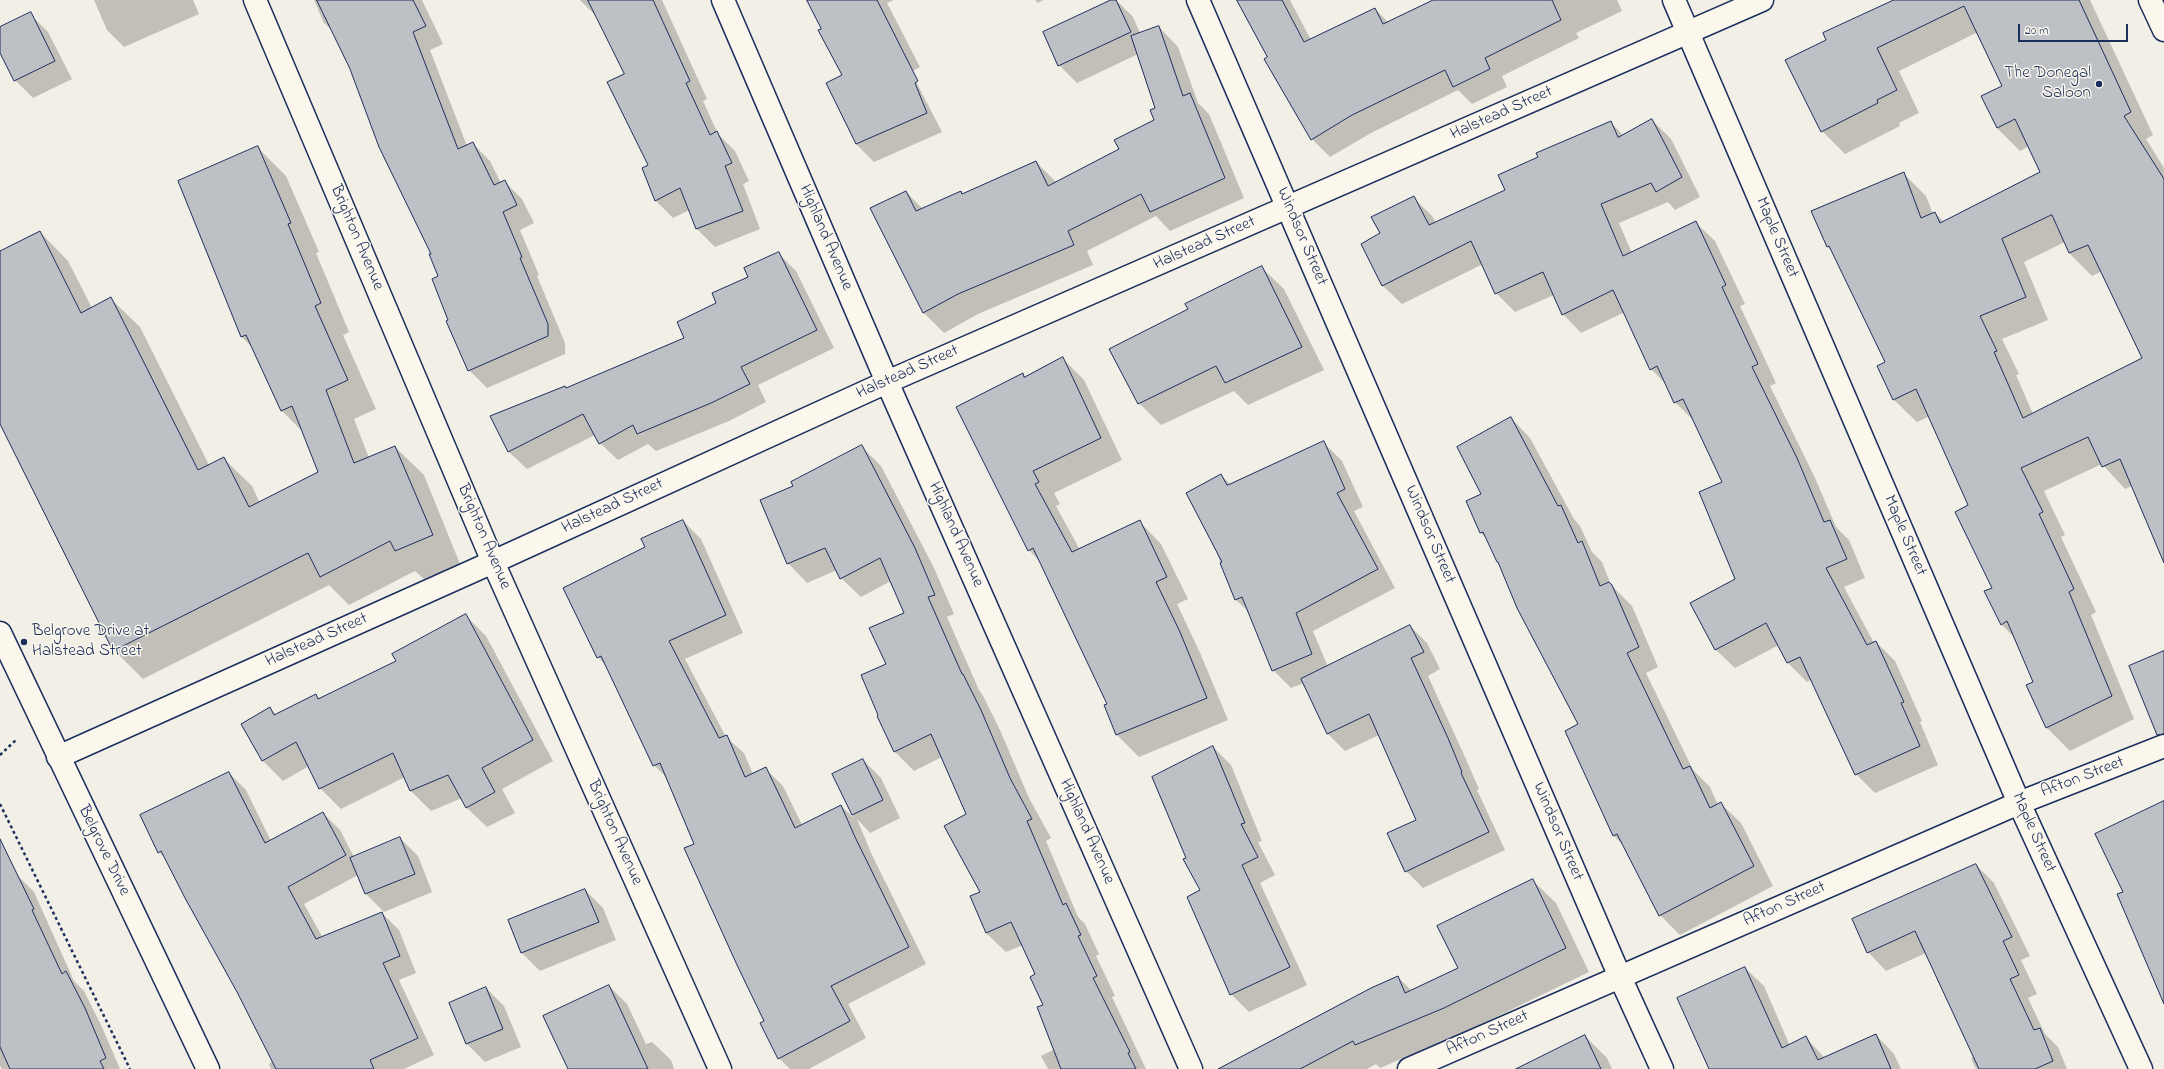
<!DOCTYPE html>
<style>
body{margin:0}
#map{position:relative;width:2164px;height:1069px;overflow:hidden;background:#f2efe6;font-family:"Indie Flower",sans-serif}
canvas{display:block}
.scale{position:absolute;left:2018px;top:24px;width:110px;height:18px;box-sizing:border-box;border:2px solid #1b2f5e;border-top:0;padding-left:5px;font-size:12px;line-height:14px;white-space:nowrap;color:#1b2f5e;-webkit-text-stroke:3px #fbf7ec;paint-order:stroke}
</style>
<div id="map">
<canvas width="2164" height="1069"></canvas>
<div class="scale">20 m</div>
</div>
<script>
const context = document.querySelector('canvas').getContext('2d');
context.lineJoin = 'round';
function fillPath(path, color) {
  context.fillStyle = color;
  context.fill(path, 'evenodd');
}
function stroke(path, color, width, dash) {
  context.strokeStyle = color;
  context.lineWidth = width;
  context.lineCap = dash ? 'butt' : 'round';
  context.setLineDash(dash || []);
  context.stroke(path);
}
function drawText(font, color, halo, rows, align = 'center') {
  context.font = font + ' "Indie Flower",sans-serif';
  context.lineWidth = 3;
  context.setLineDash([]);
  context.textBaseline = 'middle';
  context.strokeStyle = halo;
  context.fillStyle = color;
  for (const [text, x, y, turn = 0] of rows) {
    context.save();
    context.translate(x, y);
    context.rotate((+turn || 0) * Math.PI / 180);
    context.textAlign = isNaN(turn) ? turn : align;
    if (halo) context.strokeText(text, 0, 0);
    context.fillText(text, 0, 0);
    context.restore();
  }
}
fillPath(new Path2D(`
 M94 0H193L199 14 124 47 107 30Z
 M314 0H422L443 44 430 50 467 146 472 143 490 161 501 183 504 181 522 199 534 223 520 230 539 275 537 276 565 343V354L487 388 469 370 449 321 440 277 432 254 351 69 333 31 324 23Z
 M580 0H662L707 99 703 101 718 134 735 151 749 181 743 184 760 229 715 247 697 229 689 210 673 218 655 200 649 165 625 74 599 19Z
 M808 0H894L887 3 920 67 911 72 942 132 874 162 856 144 828 83 844 76Z
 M1035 0H1043L1038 3Z
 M1113 0H1116L1133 17 1140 33 1159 27 1178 47 1198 103 1209 114 1244 198 1170 231 1156 216 1087 251 1093 265 978 314 944 333 924 313 872 208 906 192 923 209 961 192 963 194 1036 162 1057 183 1120 150 1156 121 1157 109 1138 54 1077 83 1059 65Z
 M1238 0H1290L1311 40 1375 9 1388 22 1436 0H1617L1622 11 1576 33 1579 38 1502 76 1507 87 1472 104 1458 90 1371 133 1330 157 1312 139Z
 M1894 0H2090L2153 135 2146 139 2164 168V546L2132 486 2125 489 2102 464 2044 491 2065 535 2061 537 2096 612 2091 615 2134 719 2070 751 2047 728 2027 686 2034 682 2015 638 2001 624 1993 588 1969 506 1930 416 1917 422 1894 400 1878 367 1887 363 1834 253 1828 247 1813 212 1903 173 1926 196 1933 214 1935 213 1944 222 2041 172 2029 146 2020 151 1997 128 1983 97 2004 86 1978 32 1899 71 1919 113 1899 123 1900 126 1845 154 1822 131 1828 40ZM2065 242 2069 253 2092 276 2102 271 2143 358 2033 414 2016 375 2019 374 2002 339 2048 320 2024 262Z
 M30 14 48 32 72 79 33 98 15 80 0 50V29Z
 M1652 120 1671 139 1700 197 1675 210 1668 202 1619 223 1632 253 1696 223 1715 241 1745 304 1740 306 1776 383 1770 386 1815 478 1836 527 1849 540 1865 578 1844 587 1874 643 1876 642 1895 661 1922 721 1920 722 1938 765 1875 793 1856 774 1812 679 1807 682 1788 663 1779 645 1735 668 1716 650 1691 603 1736 579 1723 482 1694 421 1675 402 1666 384 1651 369 1625 312 1581 333 1563 314 1554 295 1515 312 1496 293 1483 264 1402 304 1383 286 1381 234 1413 197 1432 216 1436 223 1507 191 1610 122 1623 135Z
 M258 148 286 176 319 252 316 253 349 332 343 335 376 409 354 419 369 458 395 447 424 475 460 564 424 579 415 571 349 605 329 585 143 679 114 650 0 422V252L40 232 68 261 92 308 111 299 140 327 209 465 223 458 252 486 260 503 319 473 304 433 282 411 253 348 242 337 180 181Z
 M778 253 796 271 834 348 758 385 766 402 729 421 656 451 648 444 618 460 600 443 595 435 527 469 509 452 492 416 567 389 686 339 718 304Z
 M1261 267 1284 289 1324 370 1248 405 1234 391 1161 425 1139 403 1189 309Z
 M1062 358 1084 380 1122 460 1054 493 1060 504 1056 506 1080 550 1140 522 1161 544 1188 599 1177 604 1201 655 1228 720 1139 757 1117 735 1105 706 1108 704 1041 563 1029 550 1022 374 1025 377Z
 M1511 418 1530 438 1574 519 1580 526 1592 552 1602 562 1611 585 1632 606 1658 667 1646 673 1693 770 1710 787 1718 805 1721 804 1741 823 1773 886 1680 935 1660 915 1625 847 1614 836 1566 731 1579 725 1501 565 1487 539 1481 533 1483 494Z
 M1324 443 1342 461 1363 507 1354 511 1395 588 1313 631 1328 667 1410 626 1427 643 1440 669 1428 676 1465 757 1479 789 1477 790 1505 850 1423 888 1406 871 1417 820 1379 735 1345 751 1328 734 1304 683 1291 688 1273 670 1250 613 1235 599 1210 536 1221 475 1230 484Z
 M862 447 881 466 934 568 954 614 947 617 979 690 982 694 1000 730 1029 798 1051 838 1046 841 1078 917 1085 924 1099 954 1096 956 1115 996 1112 997 1146 1069H1048L1041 1056 1055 1049 1037 975 1023 945 1006 952 986 933 967 814 942 757 914 771 895 752 878 716 887 665 905 613 891 581 861 597 841 578 837 570 807 583 788 563 794 487Z
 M683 521 701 539 743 633 685 659 726 737 744 753 753 774 765 768 783 786 802 825 841 806 854 818 833 774 863 760 881 778 900 818 870 833 857 819 872 855 926 964 848 1004 866 1038 809 1069H790L779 1058 668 779 654 765 606 666 598 657 646 548Z
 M466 616 486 636 553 761 502 789 515 813 487 827 466 807 462 798 431 811 411 791 405 777 341 809 320 788 309 766 283 781 263 761 270 708 276 715 316 695 319 699 398 662Z
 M1213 747 1231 765 1262 841 1258 842 1275 875 1260 883 1307 985 1249 1012 1231 994 1201 891 1187 859Z
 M229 773 246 790 271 841 323 813 340 830 354 857 400 838 418 856 432 892 384 912 366 894 358 875 304 904 323 938 382 913 399 930 416 973 399 980 434 1055 404 1069H271L269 1064 273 1061 238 992 167 860 159 852Z
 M1976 865 1994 883 2030 956 2021 960 2037 994 2028 998 2045 1034 2058 1047 2067 1069H1976L1971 1058 1974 1057 1926 953 1886 971 1868 952Z
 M0 869 16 874 34 892 74 981 84 991 102 1027 120 1069H2L0 1066Z
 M1532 880 1556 903 1589 972 1467 1031 1380 1068 1376 1064 1367 1069H1266L1398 977 1412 991 1459 968Z
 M585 890 603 908 616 940 540 971 522 953 509 921Z
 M1745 968 1764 986 1790 1046 1806 1038 1825 1058 1876 1035 1894 1054 1901 1069H1710Z
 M609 986 627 1004 646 1044 652 1042 671 1060 674 1069H574Z
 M486 988 504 1006 521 1047 485 1062 467 1044 450 1004Z
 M1585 1036 1607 1058 1612 1069H1518Z`), '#0003');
const building = new Path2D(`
 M317 0H413L426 26 413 32 458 149 473 142 494 185 505 180 517 205 503 212 522 257 520 258 548 324V336L468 371 446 321 448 320 432 279 438 276 429 254H431L379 147 350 69Z
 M588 0H653L690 81 686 83 710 135 717 131 732 163 725 166 743 211 696 229 680 188 655 201 642 168 648 165 607 82 624 74Z
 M807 0H877L918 81 915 83 927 113 856 144 826 83 842 75 818 30 821 29Z
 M1111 0H1116L1131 32 1058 66 1043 32Z
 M1237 0H1282L1304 42 1375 8 1383 24 1433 0H1552L1561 20 1485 58 1490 69 1453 87 1445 70 1352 115 1311 140 1264 59 1267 57Z
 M1894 0H2079L2131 112 2124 116 2164 179V563L2120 459 2102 467 2088 437 2021 468 2043 512 2039 514 2074 589 2069 592 2112 696 2046 728 2026 685 2033 682 2007 621 2001 625 1984 591 1992 588 1955 512 1968 505 1916 389 1893 400 1877 366 1885 362 1829 246 1827 247 1811 211 1904 172 1921 218 1935 212 1940 223 2040 172 2015 119 1997 128 1981 96 2002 86 1964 6 1877 48 1897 90 1877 100 1878 103 1821 132 1785 60 1826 40 1823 33ZM2052 215 2069 253 2088 245 2142 358 2023 418 1994 352 1997 351 1980 316 2026 297 2002 239Z
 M31 12 55 61 14 81 0 53V27Z
 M1159 26 1183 96 1190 93 1225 178 1150 212 1141 194 1068 231 1074 245 958 294 923 313 870 208 906 191 916 211 961 191 962 194 1036 161 1048 186 1119 149 1114 140 1154 120 1150 110 1155 108 1131 36Z
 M1652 119 1682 177 1656 192 1651 183 1601 204 1623 256 1696 221 1726 285 1722 287 1758 364 1752 367 1797 458 1824 522 1830 520 1847 559 1826 568 1867 645 1876 641 1904 702 1901 703 1920 746 1855 775 1800 657 1787 663 1766 623 1715 650 1690 603 1735 579 1699 492 1722 482 1683 399 1674 403 1657 366 1650 370 1613 290 1562 315 1543 272 1495 294 1471 241 1382 286 1361 244 1380 233 1371 217 1414 196 1429 225 1505 190 1498 175 1538 157 1536 153 1611 121 1618 137Z
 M258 146 291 223 288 224 321 303 315 306 348 380 326 390 354 463 395 446 433 535 395 551 390 541 320 577 308 553 113 651 0 424V251L40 231 81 313 111 297 198 470 224 457 249 507 318 472 292 406 281 411 246 335 241 337 178 181Z
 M779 252 817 330 741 367 750 384 711 403 637 434 633 425 599 444 583 414 508 452 490 416 565 386 566 388 684 338 677 322 716 303 712 293 748 277 744 268Z
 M1262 266 1302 347 1225 383 1216 366 1138 404 1109 349 1188 309 1185 304Z
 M1063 357 1101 438 1033 471 1039 482 1035 484 1072 552 1140 520 1167 577 1156 582 1180 632 1207 698 1116 735 1104 705 1107 704 1033 548 1028 551 956 407 1023 373 1024 377Z
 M1511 417 1558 506 1561 505 1578 543 1582 541 1600 586 1609 582 1612 585 1639 647 1627 653 1683 769 1690 766 1710 808 1721 802 1754 866 1659 916 1617 834 1613 836 1565 731 1578 724 1517 608 1498 562H1497L1483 532 1480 533 1466 501 1481 494 1457 447Z
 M1324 441 1345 489 1337 493 1378 569 1296 613 1312 654 1272 671 1242 597 1235 600 1220 563 1222 562 1186 493 1221 474 1227 485Z
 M862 445 915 548 935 595 928 597 962 674H963L981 710 1010 778 1032 819 1027 821 1063 905 1066 903 1081 935 1078 936 1097 976 1093 978 1130 1052 1128 1053 1136 1069H1061L1037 1007 1043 1005 1030 977 1035 974 1011 922 986 933 970 896 980 892 944 826 966 814 931 734 894 752 877 716 878 715 861 675 886 664 869 628 904 613 880 558 840 579 825 548 787 564 760 500 793 486 791 482Z
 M683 520 726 615 669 641 719 738 727 735 745 777 766 767 795 828 841 805 855 837 909 947 831 986 850 1021 778 1059 760 1023 764 1021 737 965 684 848 694 844 660 763 653 766 601 656 597 658 563 588 645 547 641 539Z
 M466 614 533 740 482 768 495 792 466 808 448 775 410 791 393 753 319 789 296 742 262 761 241 724 270 707 274 715 316 694 318 699 396 661 392 654Z
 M1410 625 1424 652 1411 658 1448 738 1462 772 1461 773 1489 832 1405 872 1387 833 1416 820 1369 714 1327 734 1301 679Z
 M2164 651V734L2157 735 2129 666Z
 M1213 746 1245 823 1241 824 1258 857 1242 865 1290 967 1230 995 1187 897 1200 890 1183 859 1186 858 1152 777Z
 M863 759 883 800 852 815 832 774Z
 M229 772 265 843 323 812 346 855 288 887 316 939 382 912 400 956 383 963 418 1038 370 1060 374 1069H276L237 992 185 898 161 851 158 853 140 815Z
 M2164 801V1004L2117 894 2123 892 2095 834Z
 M400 837 415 874 365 894 350 858Z
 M0 839 34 909 32 910 62 974 66 971 85 1008 106 1058 100 1061 104 1069H10L0 1047Z
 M1976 864 2012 937 2003 941 2019 975 2010 979 2034 1030 2040 1028 2053 1061 2035 1069H1979L1915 931 1867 953 1852 919Z
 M1533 879 1566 948 1444 1008 1355 1045 1353 1041 1300 1069H1218L1371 988 1398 976 1405 993 1458 968 1437 926Z
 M585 889 599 922 521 953 508 920Z
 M1745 967 1782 1048 1806 1036 1818 1060 1876 1034 1891 1069H1709L1677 998Z
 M609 985 648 1069H568L543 1016Z
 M486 987 503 1029 466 1044 449 1003Z
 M1585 1035 1601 1069H1516Z`);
fillPath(building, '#bdc0c4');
stroke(building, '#1b2f5e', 1);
const street = new Path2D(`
 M255 0 493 562 720 1069
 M723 0 887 382 1191 1069
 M1198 0 1620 977 1662 1069
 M1674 0 2019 803 2141 1069
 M58 757 493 562 887 382 1762 0
 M1409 1069 2019 803 2164 746`);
const secondary = new Path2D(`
 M0 633 208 1069`);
const primary = new Path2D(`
 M2150 0 2164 30`);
stroke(street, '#1b2f5e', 25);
stroke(secondary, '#1b2f5e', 25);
stroke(primary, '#1b2f5e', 25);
stroke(new Path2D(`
 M0 755 17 739
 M0 804 130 1069`), '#1b2f5e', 2.5, [3, 3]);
stroke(street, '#fbf7ec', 22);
stroke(secondary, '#fbf7ec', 22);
stroke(primary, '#fbf7ec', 22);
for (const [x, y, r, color] of [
 [2099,84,4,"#1b2f5e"],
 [24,642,4,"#1b2f5e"]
]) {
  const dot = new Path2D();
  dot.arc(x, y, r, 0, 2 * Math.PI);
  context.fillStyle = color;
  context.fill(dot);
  stroke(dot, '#fbf7ec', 1.5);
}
drawText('17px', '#1b2f5e', '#fbf7ec', [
 ["The Donegal",2091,74],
 ["Saloon",2091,94],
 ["Belgrove Drive at",32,632,"left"],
 ["Halstead Street",32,652,"left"]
], 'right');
drawText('17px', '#1b2f5e', '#fbf7ec', [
 ["Halstead Street",1502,114,-24],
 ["Windsor Street",1301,237,67],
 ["Brighton Avenue",356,238,67],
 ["Highland Avenue",825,238,67],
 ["Maple Street",1776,238,67],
 ["Halstead Street",1205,244,-24],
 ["Halstead Street",908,373,-24],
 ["Halstead Street",613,507,-25],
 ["Highland Avenue",955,535,66],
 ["Windsor Street",1429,535,67],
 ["Maple Street",1904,536,67],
 ["Brighton Avenue",483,537,67],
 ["Halstead Street",317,641,-24],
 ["Afton Street",2083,778,-21],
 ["Highland Avenue",1086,832,66],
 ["Windsor Street",1557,832,67],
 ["Brighton Avenue",614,833,66],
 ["Maple Street",2033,833,66],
 ["Belgrove Drive",103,851,64],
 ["Afton Street",1785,905,-24],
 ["Afton Street",1488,1034,-24]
]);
</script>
